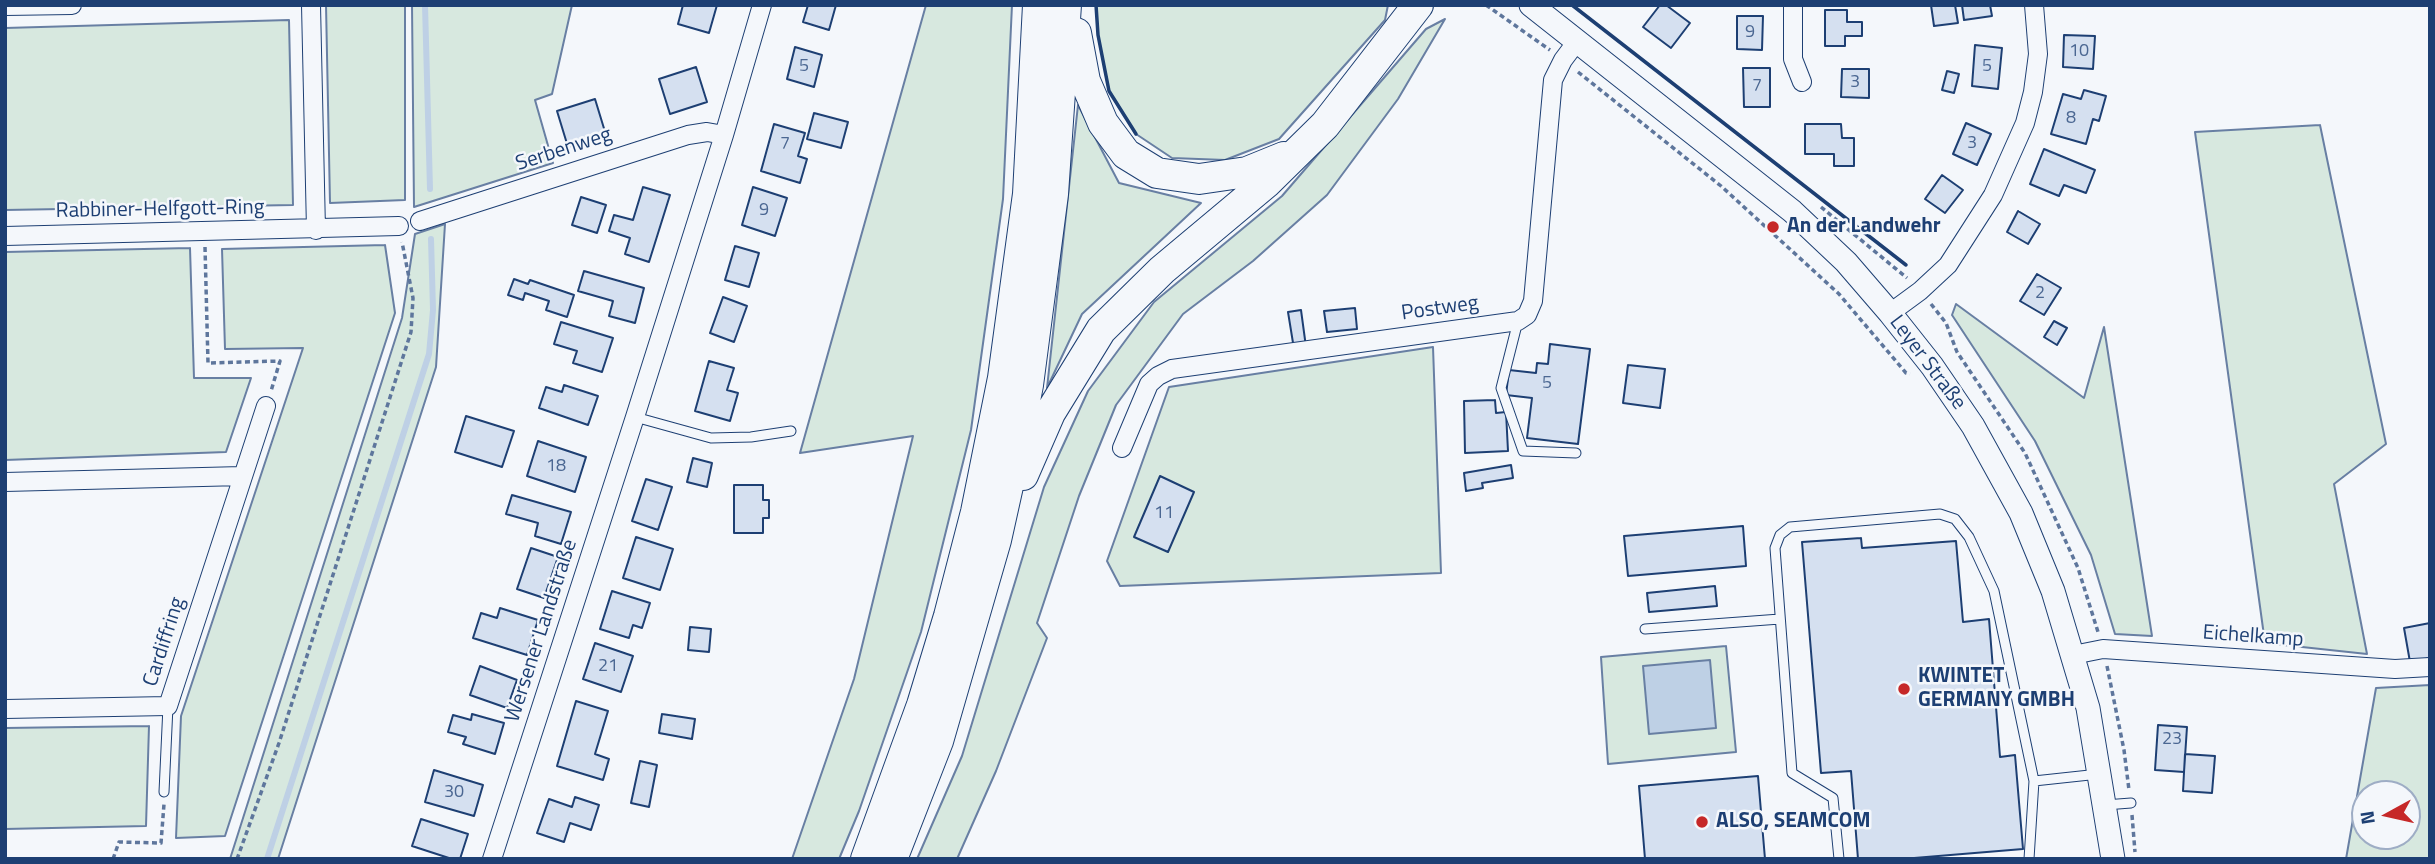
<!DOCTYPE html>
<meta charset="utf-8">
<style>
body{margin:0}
#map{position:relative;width:2435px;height:864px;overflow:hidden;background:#f4f7fb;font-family:"Titillium Web",sans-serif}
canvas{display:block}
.frame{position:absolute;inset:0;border:7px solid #1d3f73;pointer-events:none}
.north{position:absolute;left:2351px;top:780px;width:70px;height:70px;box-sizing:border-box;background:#f4f7fb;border:2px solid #9eadc5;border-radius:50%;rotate:262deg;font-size:19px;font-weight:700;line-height:28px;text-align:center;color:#1d3f73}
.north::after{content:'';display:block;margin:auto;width:24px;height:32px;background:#c62828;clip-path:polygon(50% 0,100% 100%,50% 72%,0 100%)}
</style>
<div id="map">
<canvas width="2435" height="864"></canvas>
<div class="frame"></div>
<div class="north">N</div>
</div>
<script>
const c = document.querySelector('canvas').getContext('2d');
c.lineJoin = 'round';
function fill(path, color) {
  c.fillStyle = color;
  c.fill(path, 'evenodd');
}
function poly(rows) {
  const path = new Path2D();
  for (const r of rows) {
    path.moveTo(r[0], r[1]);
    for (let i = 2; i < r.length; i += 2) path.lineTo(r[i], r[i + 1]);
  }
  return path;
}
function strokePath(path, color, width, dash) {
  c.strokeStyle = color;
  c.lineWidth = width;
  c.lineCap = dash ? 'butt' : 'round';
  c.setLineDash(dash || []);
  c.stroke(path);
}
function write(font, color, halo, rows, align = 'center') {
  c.font = font + ' "Titillium Web",sans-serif';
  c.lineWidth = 5;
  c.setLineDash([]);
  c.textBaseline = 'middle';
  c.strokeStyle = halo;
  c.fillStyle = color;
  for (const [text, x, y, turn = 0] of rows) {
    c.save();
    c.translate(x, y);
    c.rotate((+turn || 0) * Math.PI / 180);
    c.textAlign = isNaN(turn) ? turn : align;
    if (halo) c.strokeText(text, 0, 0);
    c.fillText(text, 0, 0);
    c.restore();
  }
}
const green = poly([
 [326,5,405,5,405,200,330,203,326,5],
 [412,5,572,5,552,94,535,100,553,163,414,207,412,5],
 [926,5,1012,5,1003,199,971,430,921,632,859,811,839,859,792,859,854,679,913,436,800,453,926,5],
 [1096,5,1388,5,1385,20,1279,139,1225,160,1172,158,1136,134,1109,91,1098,35,1096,5],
 [1445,19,1398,99,1327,195,1253,261,1183,314,1116,405,1079,496,1037,623,1047,638,996,771,957,859,917,859,962,756,1044,487,1088,391,1154,302,1282,196,1426,29,1445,19],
 [289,20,293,205,5,210,5,28,289,20],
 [1078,105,1119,183,1201,203,1082,314,1047,388,1078,105],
 [2320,125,2386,444,2334,484,2367,654,2265,643,2195,132,2320,125],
 [445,224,436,367,278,859,230,859,402,318,415,234,445,224],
 [385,245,395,313,225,836,176,838,181,716,303,348,225,349,222,249,385,245],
 [190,248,194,378,251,378,226,452,5,460,5,252,190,248],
 [1956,304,2084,398,2104,327,2152,636,2115,634,2091,555,2035,441,1952,315,1956,304],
 [1433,347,1441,573,1120,586,1107,561,1169,387,1433,347],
 [1726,646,1736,752,1608,764,1601,657,1726,646],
 [2430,685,2430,859,2346,859,2376,688,2430,685],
 [2365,794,2407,794,2407,836,2365,836,2365,794],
 [149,726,146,826,5,829,5,728,149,726]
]);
const water = poly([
 [1710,660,1716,728,1649,734,1643,666,1710,660]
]);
const stream = poly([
 [425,5,430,189],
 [267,859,429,354,433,310,431,239]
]);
const building = poly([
 [683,5,717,5,709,33,678,24,683,5],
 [808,5,836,5,829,30,803,22,808,5],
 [1660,5,1666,5,1690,23,1671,48,1643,27,1660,5],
 [1931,5,1955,5,1958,23,1934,26,1931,5],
 [1962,5,1990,5,1992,16,1964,20,1962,5],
 [1825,10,1847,10,1847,22,1862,22,1862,36,1845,36,1845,46,1825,46,1825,10],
 [1737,16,1763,16,1762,50,1737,49,1737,16],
 [2064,35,2095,36,2093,69,2063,67,2064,35],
 [1975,45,2002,48,1998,89,1972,86,1975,45],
 [795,47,822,55,814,87,787,79,795,47],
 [696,67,707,102,670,114,659,79,696,67],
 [1743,68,1770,68,1770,107,1744,107,1743,68],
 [1842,69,1869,69,1869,98,1841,97,1842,69],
 [1947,71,1959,74,1954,93,1942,90,1947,71],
 [2084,90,2106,96,2099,121,2093,119,2086,144,2051,134,2063,94,2081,99,2084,90],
 [595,99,606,135,568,147,557,111,595,99],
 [814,113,848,122,841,148,807,139,814,113],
 [1966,123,1991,134,1977,165,1953,154,1966,123],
 [774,124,805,133,798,156,807,159,800,183,761,171,774,124],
 [1805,124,1841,124,1842,138,1854,138,1854,166,1834,166,1834,154,1805,154,1805,124],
 [2044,149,2095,170,2086,193,2064,185,2059,196,2030,184,2044,149],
 [1942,175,1963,190,1945,213,1925,199,1942,175],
 [643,187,670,195,649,262,625,254,630,238,609,231,614,215,633,220,643,187],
 [753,187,787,198,775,236,742,225,753,187],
 [581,197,606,205,597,233,572,225,581,197],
 [2018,211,2040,224,2028,244,2007,232,2018,211],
 [735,246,759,253,749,287,725,280,735,246],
 [584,271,644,288,635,323,609,316,613,301,578,291,584,271],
 [2037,274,2061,288,2044,315,2020,301,2037,274],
 [514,279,528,284,530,280,574,295,567,317,546,310,549,301,525,293,523,300,508,295,514,279],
 [723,297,747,306,734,342,710,333,723,297],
 [1355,308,1357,329,1327,332,1324,311,1355,308],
 [1301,310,1306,347,1294,349,1288,312,1301,310],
 [2054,321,2067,328,2057,345,2044,337,2054,321],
 [561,322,613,338,602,372,573,363,577,351,554,344,561,322],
 [1550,344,1590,349,1578,444,1527,438,1532,398,1506,395,1509,370,1536,373,1537,363,1548,364,1550,344],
 [709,361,734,368,727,390,738,393,730,421,695,411,709,361],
 [1628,365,1665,369,1660,408,1623,403,1628,365],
 [564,385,598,396,588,425,539,408,546,387,562,392,564,385],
 [1495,400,1496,413,1506,412,1508,451,1465,453,1464,401,1495,400],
 [466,416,514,431,502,467,455,452,466,416],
 [538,441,586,457,575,492,527,476,538,441],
 [693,458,712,463,707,487,687,482,693,458],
 [1511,465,1513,478,1482,483,1483,488,1466,491,1464,473,1511,465],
 [1160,476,1194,492,1168,552,1134,537,1160,476],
 [646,479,672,487,658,530,632,521,646,479],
 [734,485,763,485,763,500,769,500,769,518,763,518,763,533,734,533,734,485],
 [512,495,571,512,561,544,535,536,538,523,506,514,512,495],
 [1743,526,1746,566,1628,576,1624,536,1743,526],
 [636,537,673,549,660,590,623,578,636,537],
 [1861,538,1862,548,1956,541,1963,622,1989,619,2000,757,2015,755,2023,849,1902,859,1858,859,1851,771,1821,773,1802,542,1861,538],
 [531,548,558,557,544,598,517,589,531,548],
 [1715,586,1717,606,1649,612,1647,593,1715,586],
 [612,591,650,603,642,628,633,625,629,638,600,629,612,591],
 [500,608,538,620,527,655,473,638,481,613,497,618,500,608],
 [2430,623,2430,658,2410,662,2404,628,2430,623],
 [690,627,711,629,709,652,688,650,690,627],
 [595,643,633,656,621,692,583,679,595,643],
 [480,666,517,680,507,708,470,695,480,666],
 [576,701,608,711,595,754,609,759,603,780,557,766,576,701],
 [472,714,504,723,495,754,463,744,466,737,448,732,453,715,471,720,472,714],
 [662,714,695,719,692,739,659,733,662,714],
 [2158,725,2187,727,2184,772,2155,770,2158,725],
 [2185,754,2215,756,2212,793,2183,791,2185,754],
 [640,761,657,765,649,807,631,803,640,761],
 [434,770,483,785,474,816,425,802,434,770],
 [1758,776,1765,859,1645,859,1639,786,1758,776],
 [575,797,599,805,591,830,570,823,564,842,537,833,549,799,572,807,575,797],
 [421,819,468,834,460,859,452,859,412,846,421,819]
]);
const path = poly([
 [1486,5,1550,50],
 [1578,72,1721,186,1839,294,1906,373,1910,374],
 [1821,207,1907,278],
 [205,247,208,363,280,361,271,391],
 [1931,304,1946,323,1957,352,2025,453,2078,568,2098,632],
 [2107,666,2124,750,2129,790],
 [2132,815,2135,852],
 [113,859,119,842,161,843,164,804],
 [237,859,279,743,411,332,413,298,402,242]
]);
const service = poly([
 [1518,321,1501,388,1523,451,1576,453],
 [635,417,711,438,751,437,791,431],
 [1645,629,1780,619],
 [2034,781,2099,774],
 [164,792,168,706],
 [2105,805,2131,803],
 [1839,859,1833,798,1792,773,1775,548,1780,535,1790,527,1940,514,1955,519,1969,537,1994,591,2034,781,2029,859]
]);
const minor = poly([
 [311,5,316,230],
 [1793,5,1793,59,1802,82],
 [5,6,72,5],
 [420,221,688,135,707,132,724,135],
 [5,236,399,226],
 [1890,313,1920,291,1948,265,1993,195,2025,123,2033,92,2038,54,2034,5],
 [1122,448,1149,384,1158,376,1172,369,1518,321,1527,315,1533,301,1553,80,1563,60,1578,40],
 [5,482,242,476],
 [2073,655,2103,649,2395,669,2430,667],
 [5,709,168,706,266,406],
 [492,859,635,417,724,135,762,5]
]);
const tertiary = poly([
 [1531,5,1792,211,1846,262,1890,313,1932,366,1973,426,2021,513,2053,591,2088,708,2113,859]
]);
const trunk = poly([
 [1076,33,1085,81,1103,123,1126,154,1157,173,1199,179,1247,172,1284,157],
 [1023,475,1050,413,1101,330,1162,270,1266,183,1325,125,1418,5],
 [866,859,922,705,949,616,976,512,1003,378,1028,194,1038,5],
 [892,859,938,741,996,540,1010,477,1028,385,1053,194,1066,5]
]);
const wall = poly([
 [1096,5,1098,35,1109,91,1136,134],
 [1572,5,1906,265]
]);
const markers = [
 [1773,227,7,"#c62828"],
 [1904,689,7,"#c62828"],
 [1702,822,7,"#c62828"]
];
const numberNames = [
 ["9",1750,33],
 ["10",2079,52],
 ["5",804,67],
 ["5",1987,67],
 ["3",1855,83],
 ["7",1757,87],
 ["8",2071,119],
 ["3",1972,144],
 ["7",785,145],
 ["9",764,211],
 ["2",2040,294],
 ["5",1547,384],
 ["18",556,467],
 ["11",1164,514],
 ["21",608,667],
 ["23",2172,740],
 ["30",454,793]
];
const streetNames = [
 ["Serbenweg",564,150,-18],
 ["Rabbiner-Helfgott-Ring",160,210,-1],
 ["Postweg",1440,309,-8],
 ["Leyer Straße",1927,363,53],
 ["Wersener Landstraße",542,631,-72],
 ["Eichelkamp",2253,637,4],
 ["Cardiffring",165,642,-72]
];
const poiNames = [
 ["An der Landwehr",1787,227],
 ["KWINTET",1918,677],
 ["GERMANY GMBH",1918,701],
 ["ALSO, SEAMCOM",1716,822]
];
fill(green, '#d7e8df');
strokePath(green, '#687fa3', 2);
fill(water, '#bed0e5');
strokePath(water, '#687fa3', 2);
strokePath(stream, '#bed0e5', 6);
fill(building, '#d5e0f0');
strokePath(building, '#1d3f73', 2);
strokePath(service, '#1d3f73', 11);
strokePath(minor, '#1d3f73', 20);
strokePath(tertiary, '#1d3f73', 25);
strokePath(trunk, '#1d3f73', 32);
strokePath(path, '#5e769c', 3.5, [5, 3.5]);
strokePath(service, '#f4f7fb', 9);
strokePath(minor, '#f4f7fb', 18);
strokePath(tertiary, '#f4f7fb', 23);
strokePath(trunk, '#f4f7fb', 30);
strokePath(wall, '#1d3f73', 3.5);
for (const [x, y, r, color] of markers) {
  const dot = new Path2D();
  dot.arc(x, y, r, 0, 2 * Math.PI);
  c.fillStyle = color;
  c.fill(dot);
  strokePath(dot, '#f4f7fb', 2.5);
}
write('18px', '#4b6792', null, numberNames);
write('21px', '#1d3f73', '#f4f7fb', streetNames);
write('bold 21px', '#1d3f73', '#f4f7fb', poiNames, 'left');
</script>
